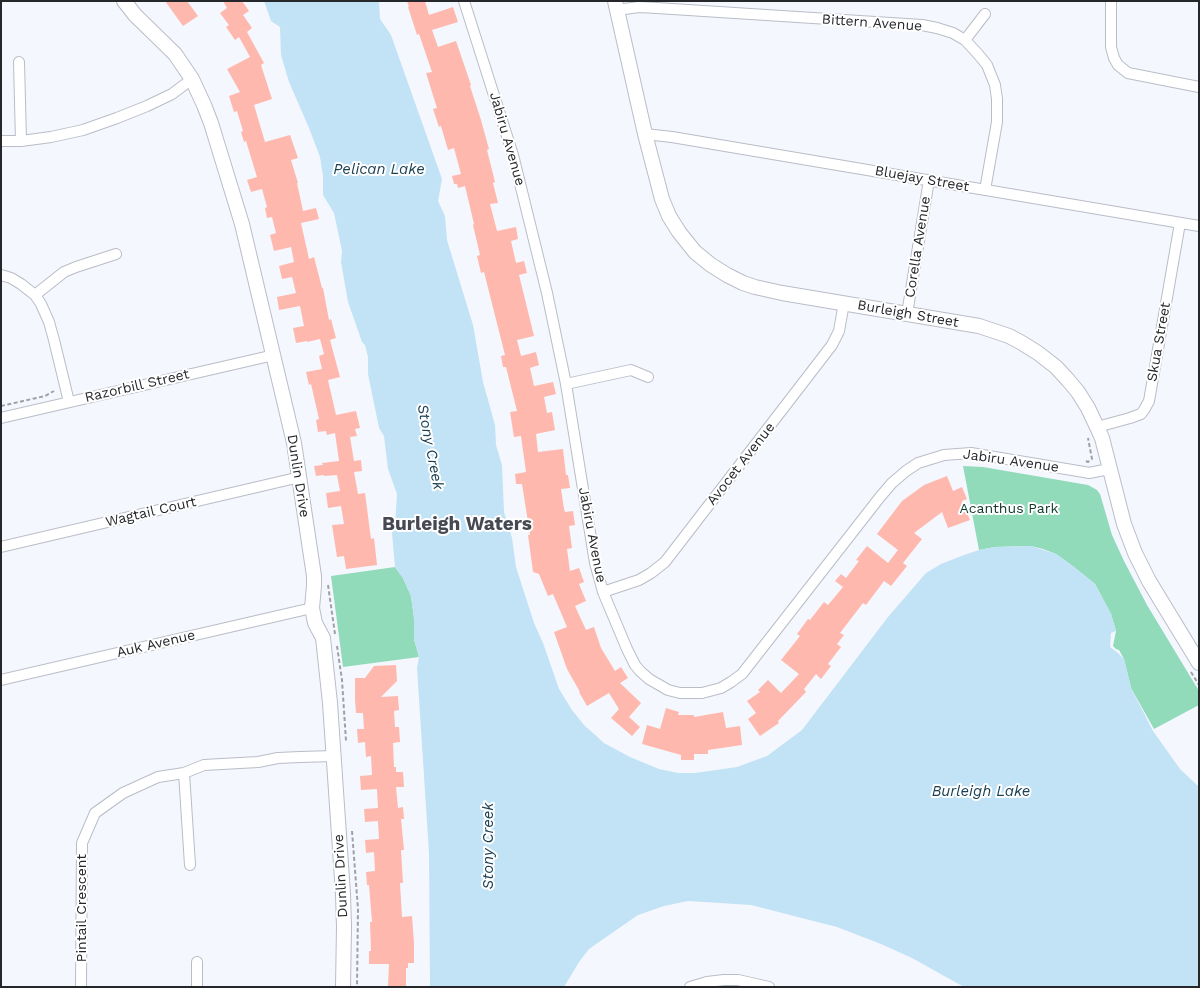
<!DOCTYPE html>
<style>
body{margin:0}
#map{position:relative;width:1200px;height:988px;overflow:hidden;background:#f5f7fe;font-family:"Work Sans",sans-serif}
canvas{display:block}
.frame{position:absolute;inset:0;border:2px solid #25272b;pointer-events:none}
</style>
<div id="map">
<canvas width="1200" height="988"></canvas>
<div class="frame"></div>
</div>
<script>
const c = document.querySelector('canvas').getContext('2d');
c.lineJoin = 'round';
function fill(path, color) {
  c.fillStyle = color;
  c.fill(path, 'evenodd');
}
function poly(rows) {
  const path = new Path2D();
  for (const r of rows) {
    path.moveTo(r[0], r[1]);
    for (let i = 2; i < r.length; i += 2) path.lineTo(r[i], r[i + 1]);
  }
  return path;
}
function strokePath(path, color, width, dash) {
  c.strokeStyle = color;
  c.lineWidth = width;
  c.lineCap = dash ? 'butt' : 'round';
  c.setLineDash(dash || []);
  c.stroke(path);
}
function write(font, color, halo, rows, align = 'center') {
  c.font = font + ' "Work Sans",sans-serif';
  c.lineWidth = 4;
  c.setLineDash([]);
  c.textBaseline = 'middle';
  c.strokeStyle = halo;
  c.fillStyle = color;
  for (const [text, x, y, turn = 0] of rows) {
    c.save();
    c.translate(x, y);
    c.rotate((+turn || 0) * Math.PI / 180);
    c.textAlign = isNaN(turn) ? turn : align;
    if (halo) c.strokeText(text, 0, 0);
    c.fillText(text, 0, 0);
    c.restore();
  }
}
const green = poly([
 [963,466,983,467,1088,485,1097,490,1100,494,1112,535,1124,561,1147,605,1199,691,1199,705,1154,729,1131,688,1124,659,1119,650,1116,649,1113,646,1116,631,1111,614,1095,584,1074,567,1056,554,1043,549,1031,546,995,547,979,550],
 [395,567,403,578,411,596,414,618,414,639,419,657,343,667,331,576]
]);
const water = poly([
 [264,1,379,1,380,19,391,35,442,179,438,201,445,216,447,240,473,325,483,382,495,425,496,445,502,465,504,512,512,538,516,567,534,623,543,643,559,689,572,710,584,725,604,743,630,757,659,769,678,773,695,773,737,767,767,756,802,730,888,617,926,573,941,564,964,555,979,550,995,547,1031,546,1056,554,1074,567,1095,584,1111,614,1116,631,1111,633,1110,647,1118,653,1124,659,1131,688,1153,731,1180,769,1199,787,1199,987,964,987,912,958,881,944,837,927,751,905,688,901,664,906,638,915,589,949,579,962,564,987,430,987,429,853,417,668,419,657,414,639,414,618,411,596,403,578,395,567,392,533,395,527,397,494,388,469,384,436,379,428,368,374,368,357,365,345,362,342,348,302,341,262,342,251,334,213,323,195,323,176,320,157,309,128,289,82,281,55,280,27,271,21]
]);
const building = poly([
 [165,1,187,1,198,16,183,26],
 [223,1,242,1,249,11,243,15,252,28,247,32,264,63,261,65,272,99,254,105,265,142,290,135,298,158,291,160,298,183,297,183,303,211,316,208,319,219,301,223,309,259,314,257,322,288,323,288,329,320,331,319,336,338,330,340,340,377,328,380,336,415,356,411,360,428,355,429,357,436,350,437,354,461,361,460,362,471,354,472,358,494,365,493,371,539,374,538,377,565,346,569,344,556,337,557,332,525,344,524,341,506,328,508,326,493,340,491,337,475,324,476,324,475,316,476,314,466,323,465,322,463,339,461,335,433,327,435,326,431,318,432,316,420,319,419,311,384,309,385,306,372,322,369,319,356,324,354,320,339,307,342,307,341,296,343,293,328,304,326,300,306,279,310,277,297,296,293,292,277,282,279,279,266,294,262,291,247,274,251,270,235,276,233,272,217,267,218,265,208,267,207,262,189,251,192,247,180,257,177,246,141,244,142,241,132,243,131,237,111,234,112,229,96,240,92,227,69,250,57,239,37,235,40,226,27,229,25,220,13,227,8],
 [407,1,425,1,429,15,453,7,458,22,432,30,438,47,456,41,471,85,470,86,481,120,489,149,487,150,495,182,493,183,498,203,490,204,497,231,516,227,518,239,511,241,516,263,524,261,527,273,519,275,534,336,517,340,521,356,536,352,539,365,530,368,534,386,553,382,556,394,544,397,547,413,552,412,555,430,536,434,538,452,563,449,566,475,568,475,570,488,561,489,564,509,565,512,573,511,575,525,569,526,572,548,567,549,570,571,579,568,584,582,579,584,586,601,575,606,586,630,594,627,601,648,615,671,621,667,628,678,620,683,641,703,629,717,640,727,632,736,611,718,619,709,609,693,587,706,579,692,580,692,567,669,554,632,567,627,553,594,548,596,539,574,533,572,528,535,530,535,522,484,516,484,515,474,526,472,521,436,514,437,510,412,517,411,506,367,503,367,501,356,505,355,484,272,481,273,477,256,480,255,473,225,474,224,465,186,458,188,457,184,454,184,452,176,461,174,454,148,448,150,441,126,439,127,433,109,437,108,426,73,432,72,419,34,417,35,408,7,409,7],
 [947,476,953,491,962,487,967,499,962,501,970,520,948,528,942,512,914,533,922,539,903,563,907,566,891,586,884,581,866,605,863,603,840,633,844,635,837,644,841,647,828,664,831,666,821,679,816,674,804,689,806,692,778,721,779,723,760,736,748,719,756,713,747,701,760,692,758,690,768,680,781,693,799,674,781,660,800,636,797,634,808,619,810,620,824,602,828,605,843,587,835,581,841,574,846,578,859,561,856,560,867,546,888,563,898,550,877,534,902,501,924,485],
 [396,665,397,681,381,697,398,696,399,710,394,711,395,727,399,727,400,742,393,743,394,767,396,767,396,772,403,772,404,787,396,787,398,808,403,807,404,819,401,819,404,850,401,850,403,883,400,883,402,917,412,916,414,943,414,963,408,963,408,968,406,968,406,987,388,987,389,964,369,964,369,951,371,951,370,922,372,922,369,885,367,885,366,872,375,871,374,852,366,853,365,840,379,839,378,821,365,822,364,809,378,808,377,789,361,790,360,776,372,775,371,756,366,757,365,742,358,743,357,729,364,729,363,713,356,713,355,699,355,678,365,678,374,666],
 [666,708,679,712,678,715,694,715,694,717,723,712,726,728,740,726,742,745,708,750,708,754,694,754,694,760,681,760,681,755,642,744,647,725,660,729]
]);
const path = poly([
 [1,406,45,396,54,391],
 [1086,461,1088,462,1092,459,1088,438],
 [328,585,335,634],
 [337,646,342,680,346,741],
 [1191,672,1199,685],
 [352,831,358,909,357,987]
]);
const minor = poly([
 [464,1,513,155,547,293,566,384,595,563,603,592,627,649,635,665,640,671,649,679,668,690,680,693,702,693,721,688,731,682,742,674,880,497,892,483,906,471,918,463,944,455,971,453,1084,472,1089,473,1109,469],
 [1111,1,1111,47,1114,58,1118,65,1128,73,1199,87],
 [617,10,639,7,657,8,922,25,937,28,953,33,965,40,978,54,987,65,995,85,997,99,997,122,985,190],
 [965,40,985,14],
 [19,62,21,141],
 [645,134,672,137,1199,226],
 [1,141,21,141,51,137,83,130,117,118,147,106,172,94,192,79],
 [1,275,11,278,21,284,35,295,41,304,49,322,54,340,69,402],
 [35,295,64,272,76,267,116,254],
 [907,314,929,180],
 [566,384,631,370,648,377],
 [1,418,274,355],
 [1097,427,1130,418,1141,414,1144,410,1149,401,1180,223],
 [1,547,300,477],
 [603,592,639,580,651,573,665,562,832,345,839,331,844,303],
 [1,680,312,608],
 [184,773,190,865],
 [81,987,82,843,95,813,123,793,158,777,184,773,204,765,258,762,278,758,300,757,334,756],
 [197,987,197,962],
 [690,987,707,982,724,980,738,980,769,987]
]);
const tertiary = poly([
 [124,1,135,15,175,54,192,79,204,105,211,123,242,224,294,443,314,576,314,586,312,608,315,623,323,638,330,703,343,894,344,927,343,987],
 [615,1,645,134,662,199,669,216,679,232,695,252,711,265,727,275,743,283,755,287,782,293,979,326,1009,336,1022,343,1038,353,1056,367,1068,380,1078,392,1088,408,1097,427,1102,438,1124,524,1135,553,1149,581,1199,663]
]);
const streetNames = [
 ["Bittern Avenue",872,23,4],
 ["Jabiru Avenue",507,139,74],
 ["Bluejay Street",922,179,10],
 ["Corella Avenue",918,247,-81],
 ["Burleigh Street",908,314,10],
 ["Skua Street",1159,342,-80],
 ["Razorbill Street",137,386,-13],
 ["Jabiru Avenue",1011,461,8],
 ["Avocet Avenue",741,464,-52],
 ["Dunlin Drive",298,476,81],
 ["Wagtail Court",151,512,-13],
 ["Jabiru Avenue",592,535,79],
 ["Auk Avenue",156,644,-13],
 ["Dunlin Drive",341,876,-93],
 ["Pintail Crescent",82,908,-90]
];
const parkNames = [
 ["Acanthus Park",1009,509]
];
const waterNames = [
 ["Pelican Lake",379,170],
 ["Stony Creek",430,447,79],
 ["Burleigh Lake",981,792],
 ["Stony Creek",489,846,-90]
];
const districtNames = [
 ["Burleigh Waters",457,524]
];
fill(green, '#91dbba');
fill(water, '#c2e2f5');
fill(building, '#feb8ad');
strokePath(minor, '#b9bdc7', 12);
strokePath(tertiary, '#b9bdc7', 16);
strokePath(path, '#9ea0a6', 2, [4, 2.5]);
strokePath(minor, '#fff', 10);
strokePath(tertiary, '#fff', 14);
write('14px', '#25272b', '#fff', streetNames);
write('14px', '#0e3829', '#fff', parkNames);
write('italic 15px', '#1b4053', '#fff', waterNames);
write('bold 19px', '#464952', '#fff', districtNames);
</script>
